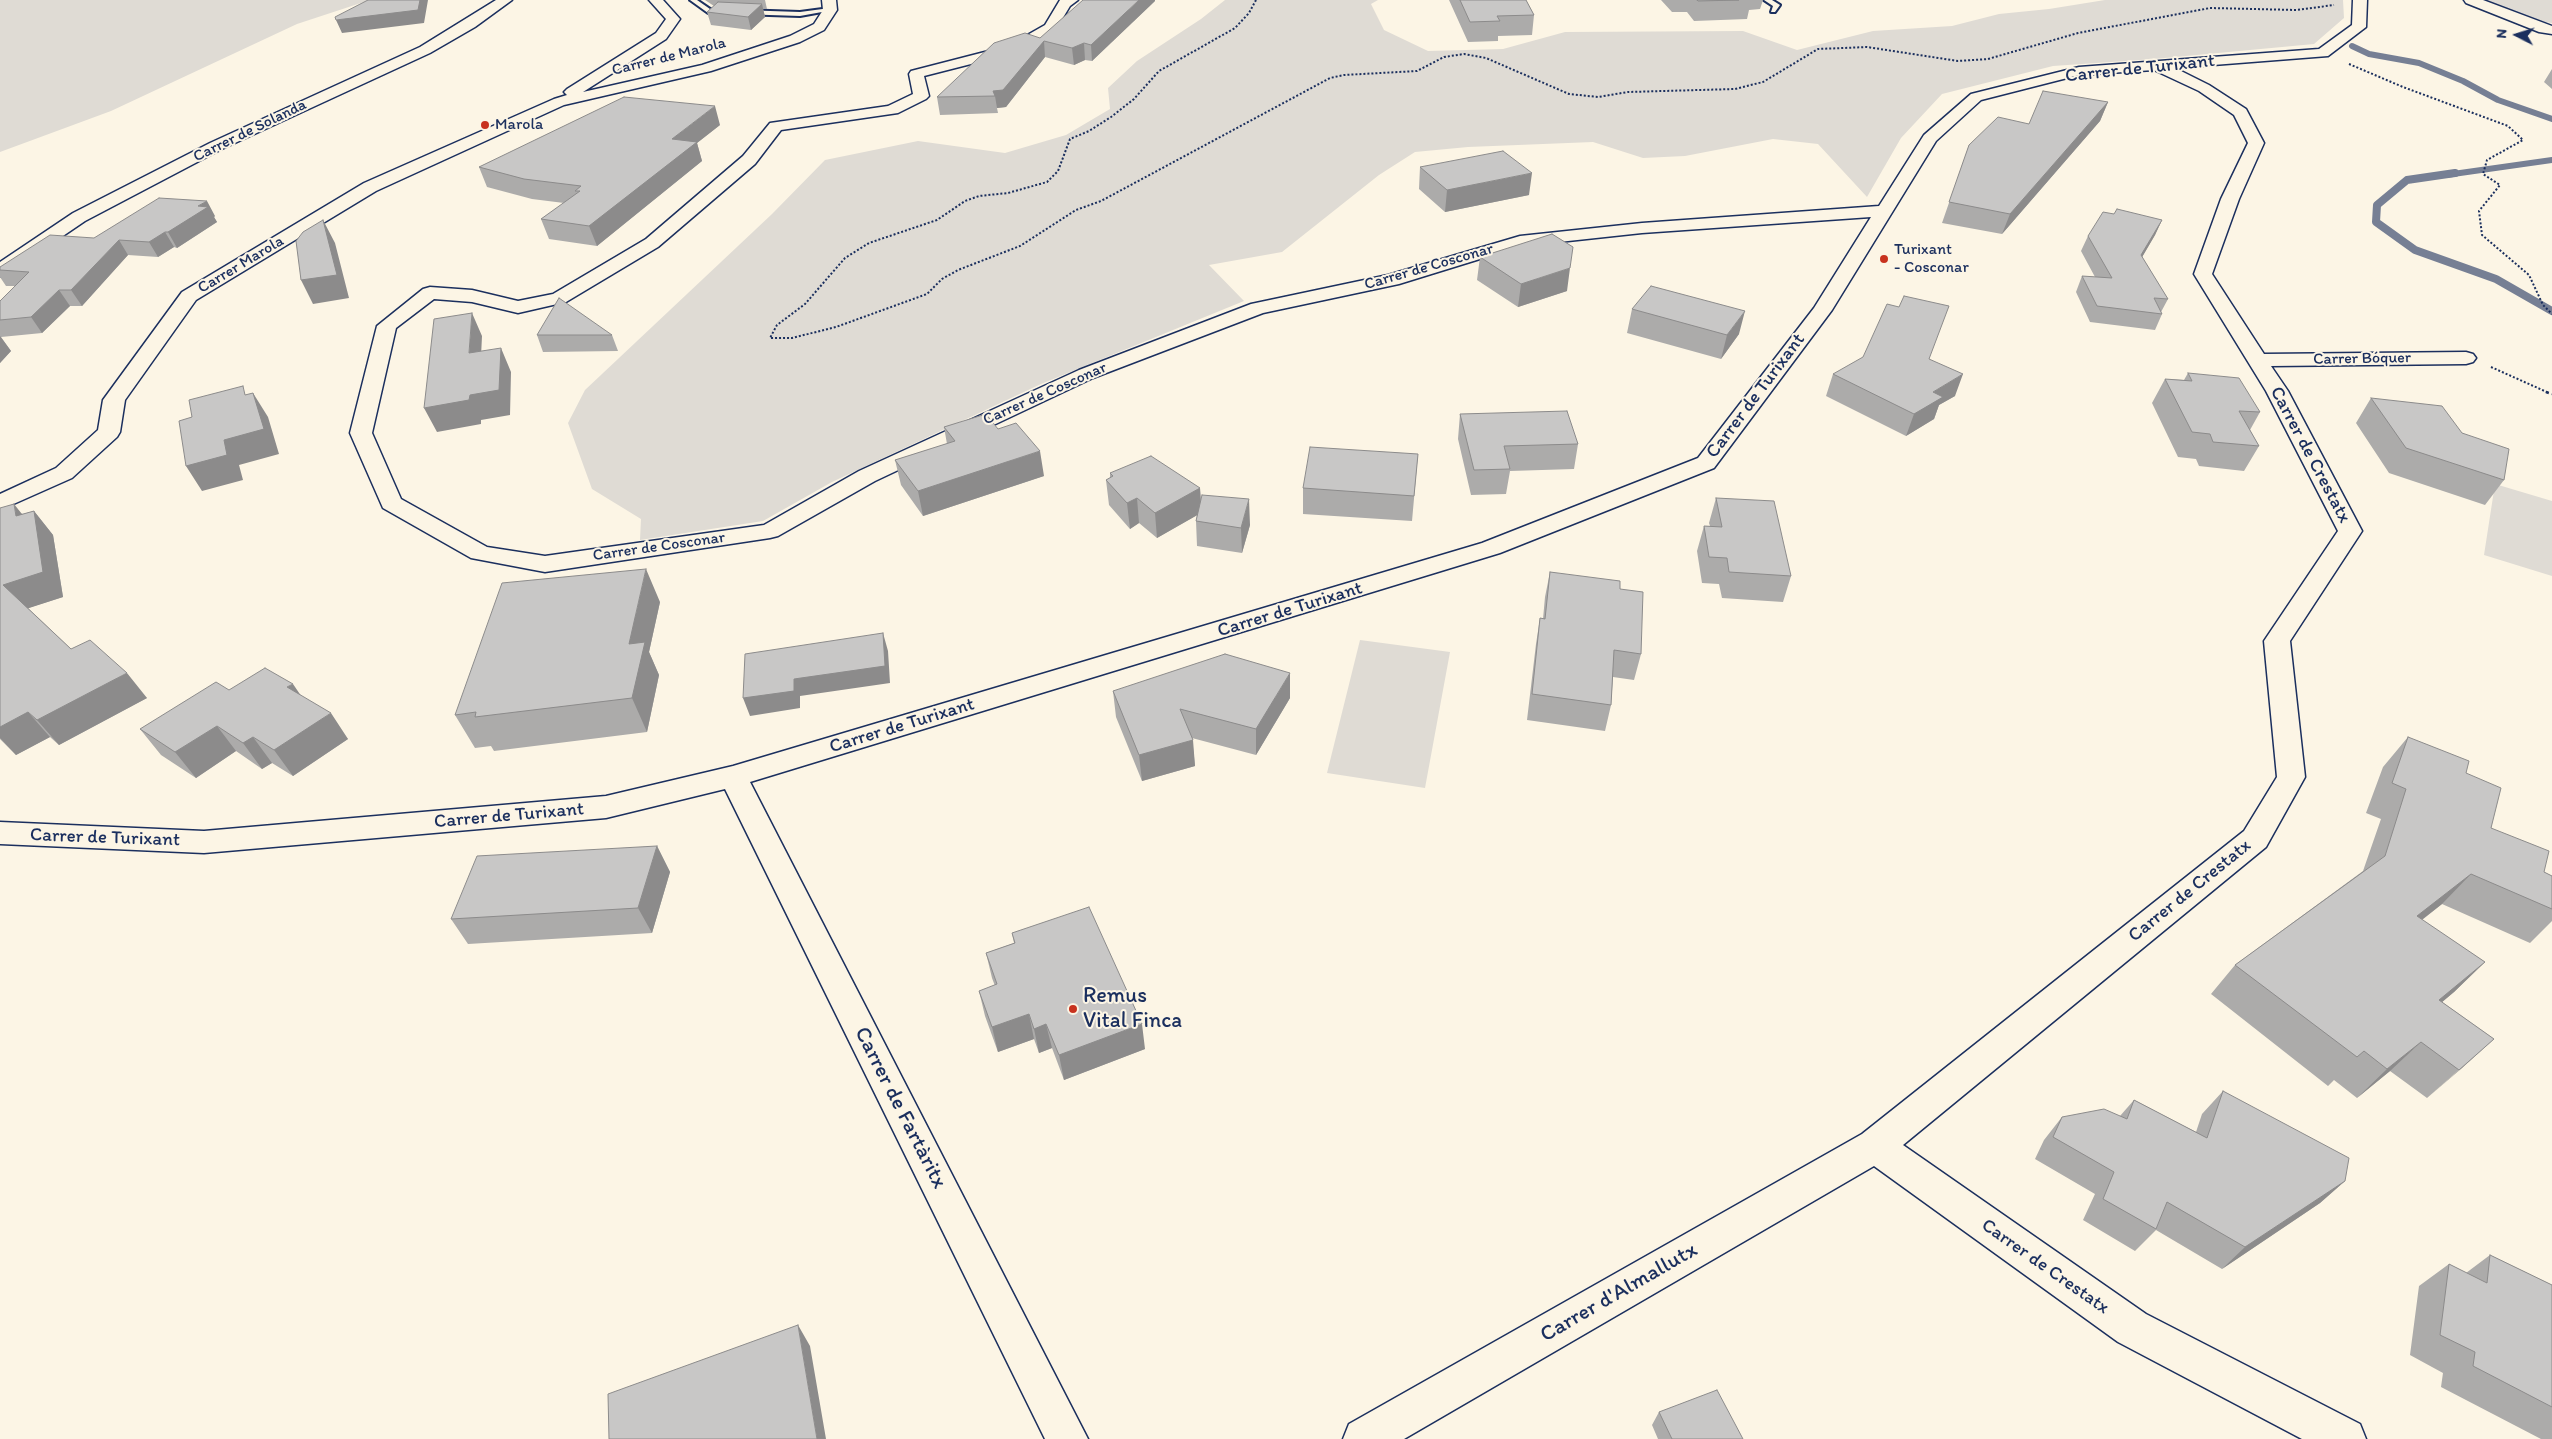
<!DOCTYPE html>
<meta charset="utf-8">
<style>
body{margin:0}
#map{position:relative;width:2552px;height:1439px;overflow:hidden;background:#fcf5e5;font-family:Itim,sans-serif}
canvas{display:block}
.north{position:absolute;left:2492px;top:10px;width:50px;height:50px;-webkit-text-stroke:4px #fcf5e5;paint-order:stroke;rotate:275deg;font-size:14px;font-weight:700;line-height:20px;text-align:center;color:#1b2f5e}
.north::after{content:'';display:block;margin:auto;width:18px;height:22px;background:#1b2f5e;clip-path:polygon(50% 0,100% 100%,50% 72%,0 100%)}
</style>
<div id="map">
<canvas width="2552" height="1439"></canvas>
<div class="north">N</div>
</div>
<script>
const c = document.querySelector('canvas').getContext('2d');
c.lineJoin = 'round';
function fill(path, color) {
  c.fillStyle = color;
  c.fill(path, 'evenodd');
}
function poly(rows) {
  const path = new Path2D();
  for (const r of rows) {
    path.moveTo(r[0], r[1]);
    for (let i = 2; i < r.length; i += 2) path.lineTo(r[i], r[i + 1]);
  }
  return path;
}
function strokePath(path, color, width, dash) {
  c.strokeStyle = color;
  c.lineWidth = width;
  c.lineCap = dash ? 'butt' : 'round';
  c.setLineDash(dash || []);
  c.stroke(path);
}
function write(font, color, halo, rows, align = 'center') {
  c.font = font + ' Itim,sans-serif';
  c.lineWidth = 4;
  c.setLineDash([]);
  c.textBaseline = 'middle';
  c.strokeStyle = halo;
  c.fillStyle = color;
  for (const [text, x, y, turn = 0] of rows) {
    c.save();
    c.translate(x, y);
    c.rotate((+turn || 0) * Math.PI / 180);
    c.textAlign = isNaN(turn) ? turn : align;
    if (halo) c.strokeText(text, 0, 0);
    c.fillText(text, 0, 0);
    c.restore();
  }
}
const green = poly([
 [0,0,370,0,297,24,111,111,0,152],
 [1225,0,1378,0,1371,4,1384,30,1428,51,1503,49,1565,32,1743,31,1797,50,1873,31,1952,26,1999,14,2049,9,2105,0,2343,0,2344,18,2314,44,2154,59,2053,66,1942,94,1901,138,1867,197,1818,144,1773,139,1685,156,1643,158,1593,142,1468,147,1415,152,1379,175,1282,252,1209,265,1244,301,1041,384,832,482,763,521,640,540,641,519,592,489,568,423,585,390,772,214,825,160,918,141,1005,153,1066,135,1110,109,1108,88,1137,61,1201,19],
 [2485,0,2552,0,2552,23,2538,21],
 [2495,484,2552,501,2552,576,2484,555],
 [1360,640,1450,652,1425,788,1327,773]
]);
const streamFar1 = poly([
 [2352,46,2369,54,2419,63,2463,81,2498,100,2552,119],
 [2446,175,2552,160]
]);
const stream = poly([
 [2455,173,2407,180,2377,205,2376,222,2415,250,2496,279,2552,311]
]);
const pathFar1 = poly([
 [1256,0,1249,13,1235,28,1159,71,1134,99,1111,117,1089,131,1070,139,1058,171,1047,182,1008,193,979,196,965,201,937,220,869,243,845,258,805,304,777,325,770,338,792,338,836,327,927,294,942,279,958,270,1020,246,1076,210,1101,201,1330,78,1344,75,1417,71,1444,57,1464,54,1486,58,1569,94,1598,97,1628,92,1735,89,1763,82,1818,49,1867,47,1958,61,1988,59,2078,33,2210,8,2297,10,2334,5],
 [2349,64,2403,87,2508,126,2523,140,2487,160,2483,174,2500,185,2479,211,2482,235,2529,275,2543,305,2552,314],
 [2491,367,2549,393]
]);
const path = poly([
 [2546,392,2552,394]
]);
const service = poly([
 [690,0,697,0,710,9,800,12,830,8,833,10,800,16,708,13,690,0],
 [1764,0,1772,0,1780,5,1775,12,1771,12,1773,6,1764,0]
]);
const minor = poly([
 [496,0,512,0,475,27,430,53,222,149,85,221,7,274,0,276,0,262,73,213,210,143,420,47,496,0],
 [649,0,663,0,680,19,666,39,583,92,702,65,790,36,814,24,823,10,822,0,836,0,837,10,824,30,800,42,711,71,564,105,376,191,196,300,125,400,120,432,117,437,72,478,0,510,0,494,56,468,98,430,103,400,182,292,364,183,554,99,567,95,564,92,567,89,656,33,666,19,649,0],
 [1060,0,1078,0,1070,6,1055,31,1018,52,924,76,929,96,926,99,898,113,781,130,755,164,658,247,566,302,518,313,472,302,434,299,396,328,372,433,401,499,487,547,545,556,764,525,859,471,1079,370,1251,304,1388,275,1520,236,1642,223,1879,206,1924,135,1971,94,2079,67,2319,49,2352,25,2353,0,2367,0,2366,27,2328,56,2175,68,2209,85,2246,109,2264,143,2239,199,2212,274,2264,354,2466,352,2473,354,2476,358,2473,362,2466,364,2271,366,2288,391,2362,531,2290,641,2305,777,2266,847,1903,1145,2146,1314,2360,1424,2366,1439,2302,1439,2118,1342,1874,1166,1404,1439,1343,1439,1349,1424,1862,1134,2244,831,2277,777,2264,641,2338,531,2266,391,2194,274,2221,199,2248,143,2234,115,2199,91,2154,70,2079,75,1981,100,1936,141,1832,310,1714,468,1500,553,750,782,1088,1439,1045,1439,725,789,606,818,204,853,0,844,0,822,204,831,606,796,733,766,1482,543,1698,458,1814,308,1871,217,1642,233,1522,246,1399,284,1263,313,1093,378,875,481,778,536,770,538,545,572,471,558,383,508,350,433,377,326,423,289,430,287,472,290,518,301,553,294,646,239,743,156,770,123,888,106,913,94,909,74,911,71,1008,46,1045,25,1060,0],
 [2464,0,2483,0,2552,26,2552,34,2539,32,2466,3,2464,0]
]);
const wall = poly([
 [705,0,765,0,767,9,763,9,765,17,751,30,711,25,707,12,714,6],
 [1449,0,1526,0,1534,15,1532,35,1498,36,1498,41,1468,42],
 [1661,0,1763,0,1760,9,1749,10,1747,19,1694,21,1687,12,1672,12],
 [1155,1,1092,61,1085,60,1074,65,1045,57,1006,107,997,108,998,113,940,115,937,97,1040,38],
 [2552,69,2552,89,2544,82],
 [2108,102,2100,121,2002,234,1942,223,1969,145,2029,124],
 [720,125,697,143,702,161,597,246,549,239,541,219,564,203,532,199,487,187,479,167],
 [1420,167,1529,195,1445,212,1419,189],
 [2114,214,2162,220,2155,235,2142,257,2168,299,2161,312,2162,314,2155,330,2090,322,2076,292,2082,276,2095,277,2081,251,2088,236],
 [215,216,214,217,217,222,177,248,174,247,158,257,128,255,82,306,70,306,42,333,1,337,11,351,0,363,0,301,15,286,6,286,0,277,0,267,94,238],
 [1480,257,1567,291,1518,307,1477,280],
 [1632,309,1739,334,1721,359,1627,333],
 [537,335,612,335,618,351,543,352],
 [2188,373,2260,412,2250,430,2259,446,2244,471,2199,466,2196,459,2178,457,2152,403,2165,379,2184,380],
 [1833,374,1955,396,1939,405,1934,419,1906,436,1826,396],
 [2371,398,2462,433,2504,480,2485,505,2389,473,2356,423],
 [1460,414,1578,444,1574,469,1510,471,1506,494,1471,495,1458,439],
 [944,427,1044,476,923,516,901,485,895,460,947,444],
 [1418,454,1412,521,1303,514,1303,488],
 [1110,473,1200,488,1201,499,1250,525,1242,553,1197,546,1196,521,1197,515,1157,538,1139,523,1130,529,1109,505,1106,480,1110,478],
 [1716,498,1791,576,1783,602,1722,598,1719,584,1702,583,1697,551,1704,526,1710,526,1709,523],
 [0,508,23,514,34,511,53,535,63,597,28,608,71,649,147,698,59,745,50,737,16,755,0,739],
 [1550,572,1620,589,1641,654,1634,680,1613,677,1611,705,1605,731,1527,720,1536,644,1540,618,1543,619,1545,597],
 [660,602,649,652,659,675,647,732,494,751,491,746,475,748,455,715],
 [1113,691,1290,698,1256,755,1192,738,1195,766,1142,781,1116,717],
 [301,696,348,739,293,776,272,763,262,769,236,751,196,778,161,755,140,729],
 [2408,737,2466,773,2491,828,2544,872,2552,876,2552,921,2530,943,2442,904,2422,920,2485,962,2454,992,2442,1002,2494,1039,2427,1098,2390,1071,2357,1098,2334,1080,2328,1086,2211,994,2235,965,2363,871,2381,819,2366,813,2383,767],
 [657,846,670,872,652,933,468,944,451,919],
 [1012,933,1145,1049,1064,1080,1052,1048,1039,1053,1034,1039,998,1052,985,1016,979,991,995,986,992,978,986,953,1014,943],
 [2223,1091,2345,1181,2320,1203,2222,1269,2156,1230,2135,1251,2083,1220,2095,1194,2035,1159,2044,1140,2062,1117,2120,1116,2134,1100,2196,1132,2202,1114],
 [2490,1255,2552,1285,2552,1439,2541,1439,2441,1387,2443,1373,2410,1355,2419,1286,2449,1264,2466,1273],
 [1659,1412,1743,1439,1658,1439,1652,1425]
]);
const shadedWall = poly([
 [420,0,428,0,424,23,342,33,336,20],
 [1139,0,1155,0,1155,1,1092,61,1091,45],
 [762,4,765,17,751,30,748,17],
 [1044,41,1045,57,1006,107,997,108,995,96,993,91],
 [1084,43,1085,60,1074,65,1072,48],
 [2108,102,2100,121,2002,234,2010,214],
 [715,106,720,125,697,143,702,161,597,246,589,226,672,139],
 [1532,173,1529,195,1445,212,1447,190],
 [207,201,215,216,214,217,217,222,177,248,168,232,198,206],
 [323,220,335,243,349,298,313,304,301,280],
 [2162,220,2155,235,2134,271,2141,255],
 [165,232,174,247,158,257,149,242],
 [119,240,128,255,82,306,71,290],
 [1570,268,1567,291,1518,307,1521,284],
 [59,290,70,306,42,333,31,317],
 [1745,311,1739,334,1721,359,1727,335],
 [472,313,482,336,480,377,469,353],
 [0,336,11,351,0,363],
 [501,348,511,372,510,415,481,420,481,424,437,432,424,408,470,395],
 [1963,374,1955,396,1939,405,1934,419,1906,436,1914,414,1933,392],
 [253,393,268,417,279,454,239,465,243,480,202,491,186,466,224,440],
 [1040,451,1044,476,923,516,918,491],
 [1200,488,1201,513,1157,538,1155,513],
 [1137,498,1139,523,1130,529,1127,503],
 [1249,499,1250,525,1242,553,1241,528],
 [14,504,33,528,16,516],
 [34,511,53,535,63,597,23,610,3,585],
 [646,569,660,602,649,652,659,675,647,732,632,698,629,644],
 [883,633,888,651,890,683,800,696,800,708,750,716,743,698,794,679],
 [127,673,147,698,59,745,37,720],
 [1290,673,1290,698,1256,755,1256,729],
 [293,684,310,709,287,687],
 [28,712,50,737,16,755,0,738,0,727],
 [331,713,348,739,293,776,274,750],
 [217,726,236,751,196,778,175,752],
 [253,737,272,763,262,769,243,743],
 [1193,740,1195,766,1142,781,1139,755],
 [657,846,670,872,652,933,638,908],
 [2471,874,2442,904,2388,946,2417,916],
 [2485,962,2454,992,2409,1030,2439,1000],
 [1029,1014,1034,1039,998,1052,992,1027],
 [1046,1024,1052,1048,1039,1053,1034,1029],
 [1142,1024,1145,1049,1064,1080,1059,1055],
 [2494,1039,2462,1068,2427,1098,2459,1070],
 [2421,1042,2390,1071,2357,1098,2387,1069],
 [2345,1181,2320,1203,2222,1269,2245,1247],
 [798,1325,810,1346,826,1439,817,1439]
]);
const building = poly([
 [368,0,420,0,418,10,336,20,335,17,368,0],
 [1083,0,1139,0,1091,45,1084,43,1072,48,1044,41,1003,90,993,91,995,96,937,97,994,43,1025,33,1040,38,1083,0],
 [1460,0,1526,0,1534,15,1497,16,1500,21,1470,22,1460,0],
 [1697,0,1739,0,1698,1,1697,0],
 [718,2,762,4,748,17,707,12,718,2],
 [2043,91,2108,102,2010,214,1949,202,1969,145,1998,117,2029,124,2043,91],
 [624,97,715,106,672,139,697,142,589,226,541,219,580,191,575,191,581,186,524,179,479,167,624,97],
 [1503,151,1532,173,1447,190,1420,167,1503,151],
 [159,198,207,201,198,206,208,207,168,232,165,232,149,242,119,240,71,290,59,290,31,317,0,320,0,301,29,272,0,270,0,267,50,235,94,238,159,198],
 [2117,209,2162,220,2141,255,2168,299,2154,298,2162,314,2097,306,2082,276,2112,278,2088,236,2103,212,2114,214,2117,209],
 [323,220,337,275,301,280,296,241,303,232,323,220],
 [1552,234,1573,247,1570,268,1521,284,1480,257,1552,234],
 [1651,286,1745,311,1727,335,1632,309,1651,286],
 [1904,296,1949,306,1929,359,1963,374,1933,392,1943,397,1914,414,1833,374,1863,357,1887,304,1899,307,1904,296],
 [559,298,612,335,537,335,559,298],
 [472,313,469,353,501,348,499,390,470,395,469,400,424,408,434,319,472,313],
 [2188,373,2239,378,2260,412,2239,411,2259,446,2213,442,2210,434,2192,432,2165,379,2192,381,2188,373],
 [243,386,245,395,253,393,264,429,224,440,227,455,186,466,179,421,192,417,189,400,243,386],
 [2371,398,2442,406,2462,433,2509,449,2504,480,2406,448,2371,398],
 [1567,411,1578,444,1504,446,1510,469,1474,470,1460,414,1567,411],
 [986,414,998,429,1016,423,1040,451,918,491,895,460,955,441,944,427,986,414],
 [1310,447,1418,454,1414,496,1303,488,1310,447],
 [1151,456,1200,488,1155,513,1137,498,1127,503,1106,480,1113,476,1110,473,1151,456],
 [1202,495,1249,499,1241,528,1196,521,1202,495],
 [1716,498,1774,501,1791,576,1729,572,1727,558,1709,557,1704,526,1722,527,1716,498],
 [14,504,16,516,34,511,43,572,3,585,71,649,90,640,127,673,37,720,28,712,0,727,0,508,14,504],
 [646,569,629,644,645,642,632,698,475,717,476,712,455,715,502,583,646,569],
 [1550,572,1620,581,1620,589,1643,592,1641,654,1614,650,1611,705,1532,694,1540,618,1545,619,1550,572],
 [883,633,885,666,794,679,794,691,743,698,745,654,883,633],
 [1225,654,1290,673,1256,729,1180,709,1193,740,1139,755,1113,691,1225,654],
 [265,668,293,684,287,687,331,713,274,750,253,737,243,743,217,726,175,752,140,729,216,682,229,690,265,668],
 [2408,737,2469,761,2466,773,2501,788,2491,828,2549,851,2544,872,2552,876,2552,909,2471,874,2417,916,2485,962,2439,1000,2494,1039,2459,1070,2421,1042,2387,1069,2364,1051,2357,1057,2235,965,2385,856,2406,789,2392,783,2408,737],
 [657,846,638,908,451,919,477,856,657,846],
 [1089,907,1142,1024,1059,1055,1046,1024,1034,1029,1029,1014,992,1027,979,991,997,984,986,953,1015,943,1012,933,1089,907],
 [2223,1091,2349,1158,2345,1181,2245,1247,2167,1202,2156,1229,2103,1199,2114,1172,2053,1137,2062,1117,2104,1109,2127,1119,2134,1100,2207,1138,2223,1091],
 [2490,1255,2552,1285,2552,1407,2473,1366,2475,1352,2440,1335,2449,1264,2487,1283,2490,1255],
 [798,1325,817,1439,609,1439,608,1394,798,1325],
 [1717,1390,1743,1439,1672,1439,1659,1412,1717,1390]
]);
const markers = [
 [485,125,5,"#c8321e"],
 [1884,259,5,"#c8321e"],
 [1073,1009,5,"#c8321e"]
];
const farStreetnames = [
 ["Carrer de Marola",669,57,-14],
 ["Carrer de Solanda",250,131,-26],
 ["Carrer Marola",241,265,-31],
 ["Carrer de Cosconar",1429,267,-16],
 ["Carrer Bóquer",2362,359,-1],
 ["Carrer de Cosconar",1045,394,-24],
 ["Carrer de Cosconar",659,547,-8]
];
const farPoinames = [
 ["Marola",495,125],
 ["Turixant",1894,250],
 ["- Cosconar",1894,268]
];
const streetNames = [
 ["Carrer de Turixant",2140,69,-6],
 ["Carrer de Turixant",1756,396,-53],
 ["Carrer de Crestatx",2310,455,62],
 ["Carrer de Turixant",1290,610,-17],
 ["Carrer de Turixant",902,726,-17],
 ["Carrer de Turixant",509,816,-5],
 ["Carrer de Turixant",105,838,2],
 ["Carrer de Crestatx",2190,891,-39],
 ["Carrer de Crestatx",2045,1267,35]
];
const nearPoinames = [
 ["Remus",1083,996],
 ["Vital Finca",1083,1021]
];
const nearStreetnames = [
 ["Carrer de Fartàritx",900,1108,63],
 ["Carrer d'Almallutx",1619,1293,-30]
];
fill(green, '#dfdbd4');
strokePath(streamFar1, '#767f94', 6);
strokePath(stream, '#767f94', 8);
strokePath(service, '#1b2f5e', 4);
strokePath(minor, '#1b2f5e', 3);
strokePath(pathFar1, '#1b2f5e', 2, [2, 2]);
strokePath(path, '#1b2f5e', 2.5, [3, 3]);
fill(service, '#fcf5e5');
fill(minor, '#fcf5e5');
fill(wall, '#acabaa');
fill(shadedWall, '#8c8b8b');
fill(building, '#c8c7c6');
strokePath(building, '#8c8b8b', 1);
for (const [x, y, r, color] of markers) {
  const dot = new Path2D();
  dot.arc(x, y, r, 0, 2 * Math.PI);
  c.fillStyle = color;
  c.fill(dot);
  strokePath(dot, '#fcf5e5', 2);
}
write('16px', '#1b2f5e', '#fcf5e5', farStreetnames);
write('16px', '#1b2f5e', '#fcf5e5', farPoinames, 'left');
write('19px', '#1b2f5e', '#fcf5e5', streetNames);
write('22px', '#1b2f5e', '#fcf5e5', nearPoinames, 'left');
write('22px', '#1b2f5e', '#fcf5e5', nearStreetnames);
</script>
